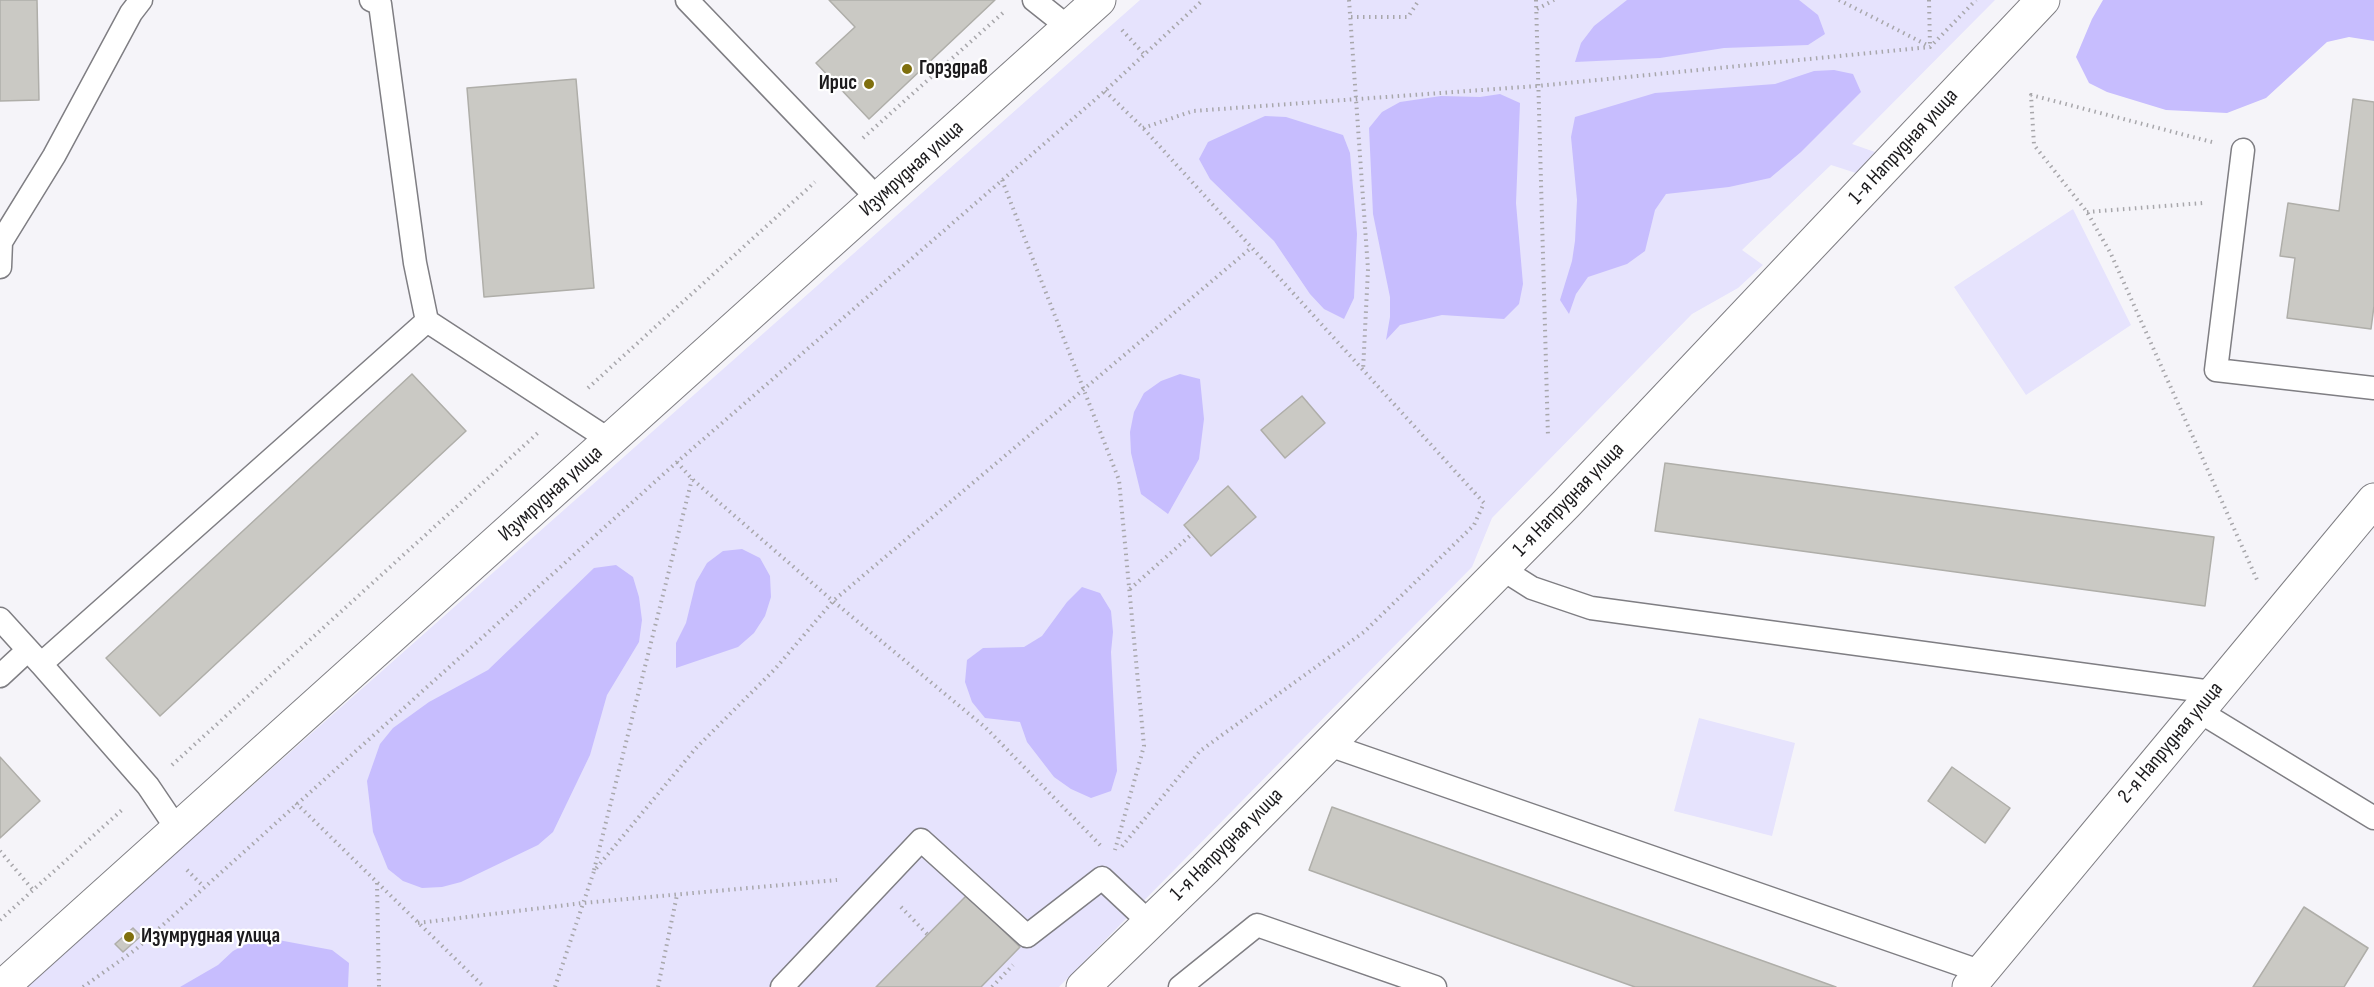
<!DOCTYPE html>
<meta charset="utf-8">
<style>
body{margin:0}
canvas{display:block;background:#f5f4f9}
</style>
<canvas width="2374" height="987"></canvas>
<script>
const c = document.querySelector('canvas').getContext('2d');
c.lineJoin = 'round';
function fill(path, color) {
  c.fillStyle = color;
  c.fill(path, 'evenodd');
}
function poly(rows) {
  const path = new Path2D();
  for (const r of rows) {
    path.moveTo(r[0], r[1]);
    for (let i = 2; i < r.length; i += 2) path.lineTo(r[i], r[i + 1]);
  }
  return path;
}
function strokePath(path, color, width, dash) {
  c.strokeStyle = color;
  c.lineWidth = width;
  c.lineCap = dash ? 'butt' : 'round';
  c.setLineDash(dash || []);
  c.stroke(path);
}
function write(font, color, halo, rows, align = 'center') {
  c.font = font + ' "Sofia Sans Condensed",sans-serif';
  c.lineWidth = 4.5;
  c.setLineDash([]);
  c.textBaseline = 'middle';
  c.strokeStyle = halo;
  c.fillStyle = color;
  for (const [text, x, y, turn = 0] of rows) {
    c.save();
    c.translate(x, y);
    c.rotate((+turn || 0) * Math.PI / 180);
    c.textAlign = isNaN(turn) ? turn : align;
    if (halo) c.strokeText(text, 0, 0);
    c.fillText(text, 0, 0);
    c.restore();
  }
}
const green = poly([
 [1140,0,1995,0,1852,144,1875,152,1856,173,1831,165,1742,250,1763,265,1738,288,1692,314,1492,518,1472,567,1059,987,25,987],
 [2073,209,2131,325,2026,395,1954,287],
 [1699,718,1795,743,1772,836,1674,811]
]);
const forest = poly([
 [1627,0,1799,0,1818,15,1825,34,1808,45,1724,48,1660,58,1575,62,1581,43,1594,26],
 [2103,0,2374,0,2374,41,2349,37,2327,42,2266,98,2227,113,2166,110,2107,92,2089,83,2076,57,2092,19],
 [1834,70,1853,74,1861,92,1801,152,1770,178,1729,187,1666,194,1655,210,1645,251,1627,264,1588,277,1576,294,1569,314,1560,300,1572,261,1575,241,1577,200,1571,137,1575,117,1655,93,1775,84,1814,71],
 [1500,94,1520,103,1516,203,1523,284,1519,304,1504,319,1442,315,1400,325,1386,340,1390,317,1390,297,1373,214,1369,128,1382,112,1400,102,1441,96,1480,97],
 [1265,116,1286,117,1343,135,1350,153,1357,234,1354,298,1344,319,1324,309,1310,294,1274,241,1210,179,1199,159,1208,142],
 [1180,374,1200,379,1204,419,1199,459,1168,514,1141,494,1131,453,1130,432,1134,412,1144,393,1161,381],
 [742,549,760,558,770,576,771,597,765,616,754,633,738,647,676,668,676,643,686,623,696,582,707,563,723,551],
 [616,565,633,577,639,597,642,620,639,642,607,695,590,755,553,832,538,845,461,882,442,887,422,888,403,881,388,869,373,832,367,781,380,744,393,728,429,702,488,670,594,568],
 [1082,587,1100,593,1111,611,1113,632,1111,652,1117,771,1111,791,1091,798,1071,789,1054,777,1027,742,1020,722,985,718,972,702,965,682,967,660,983,648,1024,647,1042,636,1067,602],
 [273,939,332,950,349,963,348,987,180,987,218,965,233,951,252,941]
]);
const building = poly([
 [0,0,37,0,39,100,0,101,0,0],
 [829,0,995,0,869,119,816,63,855,27,829,0],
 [576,79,594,288,484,297,467,88,576,79],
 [2353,99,2374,102,2374,306,2371,329,2287,318,2295,258,2280,256,2288,203,2339,211,2353,99],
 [412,374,466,431,160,716,106,658,412,374],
 [1302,396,1325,423,1285,458,1261,430,1302,396],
 [1665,463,2214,537,2205,606,1655,531,1665,463],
 [1228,486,1256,517,1211,556,1184,525,1228,486],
 [0,757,40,801,0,838,0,757],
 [1952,767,2010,808,1985,843,1928,801,1952,767],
 [1332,807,1836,987,1635,987,1514,944,1309,870,1332,807],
 [967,895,1020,947,981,987,876,987,967,895],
 [2304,907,2368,948,2344,987,2253,987,2304,907],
 [133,928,141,936,123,952,115,944,133,928]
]);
const path = poly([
 [1349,0,1368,269,1363,371],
 [1536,0,1548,437],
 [1839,0,1929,46],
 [1929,0,1930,46],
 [1537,9,1554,0],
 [1351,17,1408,17,1419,0],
 [1122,30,1144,54],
 [1105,91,1143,128,1484,503,1474,525,1364,632,1200,751,1119,850],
 [1143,128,1193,111,1537,86,1930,47,1976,0],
 [863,138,1005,11],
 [2212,142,2031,95,2034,145,2087,212,2111,254,2258,582],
 [1002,180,1119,480,1144,746,1115,850],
 [2087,212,2203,203],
 [588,388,815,182],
 [677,462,692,479,833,601,986,728,1102,847],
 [1130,589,1192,534],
 [172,765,540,431],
 [296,803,484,987],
 [0,851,33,890],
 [187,870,204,887],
 [594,870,692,479],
 [377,883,379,987],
 [901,907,928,935],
 [0,920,124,808],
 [418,923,583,903,837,880],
 [83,987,135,950,677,462,1105,91,1203,0],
 [555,987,594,871,696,748,775,669,833,601,1251,248],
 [658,987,677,895],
 [992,987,1013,965]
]);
const lane = poly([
 [371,0,380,4,415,263,427,321,611,441],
 [687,0,878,199],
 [1034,0,1068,27],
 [2243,150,2216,370,2374,388],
 [0,267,1,242,54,156,131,13,141,0],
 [1502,569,1532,588,1591,608,2212,692],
 [0,619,41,664,427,321],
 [41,664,148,786,177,829],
 [0,676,28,650],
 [2197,710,2374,818],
 [1329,745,1982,972],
 [782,987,921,840,1027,936,1102,878,1149,922],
 [1180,987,1257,925,1435,987]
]);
const street = poly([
 [1083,987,1205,869,1566,504,2043,0],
 [1969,987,2374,500]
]);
const secondary = poly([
 [2,987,1099,0]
]);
const markers = [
 [907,69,6,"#7f6f0d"],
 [869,84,6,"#7f6f0d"],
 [129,937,6,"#7f6f0d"]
];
const poiNames = [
 ["Горздрав",919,69],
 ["Ирис",857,84,"right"],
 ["Изумрудная улица",141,937]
];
const streetNames = [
 ["1-я Напрудная улица",1904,147,-47],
 ["Изумрудная улица",912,169,-42],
 ["Изумрудная улица",551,494,-42],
 ["1-я Напрудная улица",1569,500,-46],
 ["2-я Напрудная улица",2171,743,-50],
 ["1-я Напрудная улица",1227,845,-45]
];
fill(green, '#e6e3fd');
fill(forest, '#c7bdfe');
fill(building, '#cac9c4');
strokePath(building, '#afaea9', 1.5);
strokePath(lane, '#7f7e83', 25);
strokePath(street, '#7f7e83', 35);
strokePath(secondary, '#7f7e83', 35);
strokePath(path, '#a8a7ab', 4, [1.5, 4.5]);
strokePath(lane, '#fff', 22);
strokePath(street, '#fff', 33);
strokePath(secondary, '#fff', 33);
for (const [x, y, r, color] of markers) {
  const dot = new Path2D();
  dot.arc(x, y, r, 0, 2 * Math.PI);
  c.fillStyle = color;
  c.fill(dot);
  strokePath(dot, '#fff', 2);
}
write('bold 21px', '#1c1b1d', '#fff', poiNames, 'left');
write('21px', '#1c1b1d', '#fff', streetNames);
</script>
